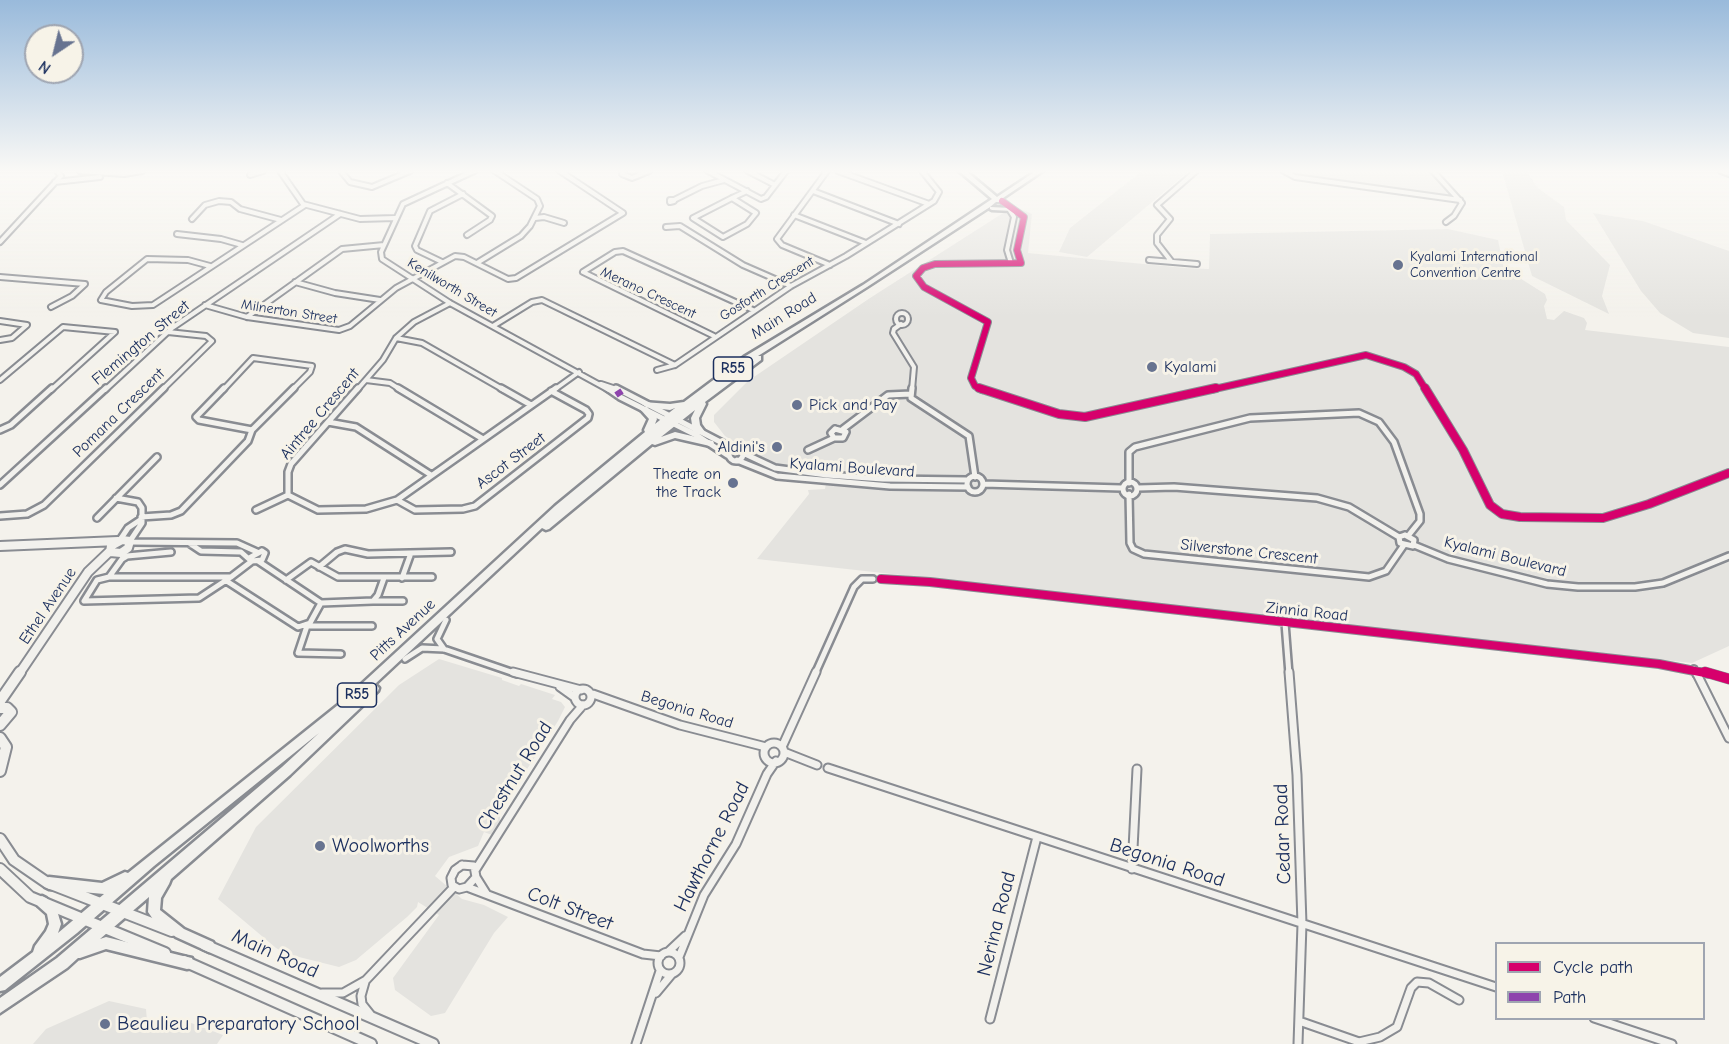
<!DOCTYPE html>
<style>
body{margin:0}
#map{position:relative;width:1729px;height:1044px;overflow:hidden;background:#f4f2ec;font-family:"Comic Neue",sans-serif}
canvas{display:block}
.legend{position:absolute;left:1495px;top:942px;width:210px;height:78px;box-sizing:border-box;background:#f7f3e8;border:2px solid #9fa5b1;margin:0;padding:8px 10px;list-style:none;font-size:18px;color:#1b2f5e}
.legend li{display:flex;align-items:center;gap:12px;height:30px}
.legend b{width:30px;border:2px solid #9fa5b1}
.north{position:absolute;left:24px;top:24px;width:60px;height:60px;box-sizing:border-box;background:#f7f3e8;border:2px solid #9fa5b1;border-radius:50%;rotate:215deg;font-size:16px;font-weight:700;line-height:24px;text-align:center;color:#1b2f5e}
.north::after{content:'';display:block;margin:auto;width:21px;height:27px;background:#677390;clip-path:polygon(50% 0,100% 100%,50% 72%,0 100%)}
</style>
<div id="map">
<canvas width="1729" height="1044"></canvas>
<ul class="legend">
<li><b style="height:8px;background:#d6006c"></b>Cycle path</li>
<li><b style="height:8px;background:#8e44ad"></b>Path</li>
</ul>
<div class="north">N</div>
</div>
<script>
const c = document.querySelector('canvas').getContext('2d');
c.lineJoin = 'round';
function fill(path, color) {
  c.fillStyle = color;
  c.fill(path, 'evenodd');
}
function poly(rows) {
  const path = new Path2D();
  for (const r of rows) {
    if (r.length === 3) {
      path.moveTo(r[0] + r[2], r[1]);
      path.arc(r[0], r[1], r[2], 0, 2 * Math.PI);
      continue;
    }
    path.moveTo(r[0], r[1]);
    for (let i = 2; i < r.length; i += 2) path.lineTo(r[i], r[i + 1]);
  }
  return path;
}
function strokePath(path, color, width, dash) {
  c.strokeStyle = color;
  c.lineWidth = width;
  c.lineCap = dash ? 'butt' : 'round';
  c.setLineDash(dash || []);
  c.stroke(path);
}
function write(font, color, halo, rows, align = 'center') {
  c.font = font + ' "Comic Neue",sans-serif';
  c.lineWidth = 6;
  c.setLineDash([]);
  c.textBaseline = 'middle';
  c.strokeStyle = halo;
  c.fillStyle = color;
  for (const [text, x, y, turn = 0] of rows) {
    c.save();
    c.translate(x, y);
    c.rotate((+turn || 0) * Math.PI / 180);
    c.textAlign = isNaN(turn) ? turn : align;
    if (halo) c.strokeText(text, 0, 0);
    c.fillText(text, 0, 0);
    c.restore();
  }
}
const built = poly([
 [1142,171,1189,171,1087,257,1059,252,1070,228],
 [1289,171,1434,171,1451,196,1293,176],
 [1502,171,1526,171,1538,188,1564,207,1566,220,1610,265,1602,296,1609,314,1532,276],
 [1014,206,1032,214,1028,253,1186,268,1209,269,1210,234,1448,229,1498,240,1504,268,1545,294,1547,300,1544,306,1547,319,1554,320,1564,311,1584,318,1587,323,1585,330,1729,347,1729,646,1692,663,757,559,809,494,808,490,825,489,828,471,775,464,760,458,725,436,714,422,714,415,748,381,870,298],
 [1593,213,1643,221,1729,251,1729,338,1693,333,1660,313,1641,291],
 [439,659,502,678,502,680,519,686,521,684,555,695,552,699,561,702,565,707,558,721,500,811,500,822,492,835,484,832,478,846,449,857,435,876,462,899,484,905,508,917,494,933,445,1013,431,1016,395,990,393,978,439,915,418,902,417,907,407,917,356,960,339,967,287,954,276,948,218,899,256,827,399,685],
 [109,1001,146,1009,147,1021,160,1026,178,1018,223,1035,217,1044,33,1044,46,1029]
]);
const streetFar2 = poly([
 [80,171,124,174,142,171],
 [280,171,303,204,360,219,395,218],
 [341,171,350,182,372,187,410,171],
 [474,171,403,204,381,252,382,259,450,303,609,390],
 [622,171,622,174,632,178,649,171],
 [708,171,761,199,766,197,786,171],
 [748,171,775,185],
 [827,171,777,239,782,245,830,265],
 [838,171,929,204],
 [1284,171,1295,177,1460,200],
 [1433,171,1462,203,1454,216,1446,222],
 [1721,171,1729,174],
 [250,175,263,171],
 [55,182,100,177],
 [447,183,492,216,490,220,467,235],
 [813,191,899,224],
 [732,198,756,213,747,224,723,237,693,218,732,198],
 [732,198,747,191],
 [670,200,673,200,674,201,670,202,670,200],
 [674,200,702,186,724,180],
 [1009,209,1014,217,1007,250,1011,263],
 [794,215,866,243],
 [535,218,544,217,564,223],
 [192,219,205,205,219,201,231,202,240,209,281,220],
 [666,227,680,226,743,265,791,286],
 [177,234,221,239,242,245],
 [0,242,61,176,57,171],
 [1149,260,1197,264],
 [1171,261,1157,243,1157,235,1170,219,1157,205,1196,171],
 [442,262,417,250,415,246,430,211,463,194],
 [477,263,521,236,530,226,540,206,537,199,495,171],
 [210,266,188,260,147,259,106,292,101,300,132,306,153,305,305,205],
 [0,277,85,284,72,296,51,307],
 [295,282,335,293,380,300],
 [205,305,247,317,339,330,350,326,396,288,455,256,464,257,508,279,516,278,623,213,560,171],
 [902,319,6],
 [247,317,342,249,384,245],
 [0,321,27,325,12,338,0,340],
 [901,324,894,329,893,333,914,367,912,390],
 [493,326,532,302,542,300,675,365],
 [714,336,583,272,615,252,623,251,753,310],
 [396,338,422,343,504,390],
 [657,370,675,365,791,286,846,256,934,201,939,192,922,171],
 [0,380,63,327,115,332,51,390],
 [366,380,390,383,401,390],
 [601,384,619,390],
 [105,390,172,328,340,214],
 [162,390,212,341,206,336,168,332],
 [223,390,253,358,312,366,310,372,292,390],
 [357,390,383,360,396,338,414,322,450,303],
 [554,390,579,372],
 [982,390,975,386,971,378,988,322,924,287,916,276,923,268,935,264,1021,263,1017,250,1024,217,1002,201],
 [1210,390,1366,355,1404,367,1416,374,1426,390]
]);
const streetFar1 = poly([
 [224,388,196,417,199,420,252,430],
 [358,388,291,464,288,472,288,495,318,510,366,509,397,500,556,388],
 [398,388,483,439],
 [501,388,531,405],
 [607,388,620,397,698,436,727,455],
 [616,388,734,449],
 [912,388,911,398,969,436,975,477],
 [979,388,1059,414,1085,417,1216,388],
 [1425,388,1463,450,1490,505,1502,514,1520,517,1603,518,1649,504,1729,473],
 [328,422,356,427,431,475],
 [835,429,846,432,843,438,834,438,831,433,835,429],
 [843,429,888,395,911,394],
 [0,430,11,425,52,388],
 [252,430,294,388],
 [736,454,7],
 [808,450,834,438],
 [745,454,775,468,827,475,883,479,968,480],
 [737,460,777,476,890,486,968,487],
 [975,484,8],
 [1130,489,7],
 [1129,483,1129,452,1135,447,1250,418,1359,413,1379,422,1394,442,1420,514,1420,521,1408,536],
 [984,484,1121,488],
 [0,485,106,388],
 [1138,488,1174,487,1317,498,1349,507,1399,537],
 [1129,494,1130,543,1133,549,1144,554,1369,577,1386,571,1404,545],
 [116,498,138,502,142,508,142,523,130,541],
 [397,500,415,510,463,509,475,506,588,418,589,414,586,410,551,391],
 [256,510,288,495],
 [0,516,27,514,44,505,164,388],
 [141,517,171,515,181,511,248,441,252,430],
 [97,518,157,457],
 [1405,535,1414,540,1413,546,1400,543,1399,537,1405,535],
 [120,540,128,528,140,520],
 [130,542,237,543,257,552],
 [189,543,201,551,241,552,250,560],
 [1414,545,1448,559,1547,584,1578,587,1635,587,1663,583,1729,556],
 [262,551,265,553,262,560,252,561,251,557,262,551],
 [171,552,127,556,122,559,109,577,231,577,252,561],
 [258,561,321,603,373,601,378,595,384,578],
 [319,567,337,552,345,549,368,554,451,552],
 [109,577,97,580,84,601,199,598,231,577],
 [402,578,411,553],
 [881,579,930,582,1659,664,1710,674],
 [225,580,298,627,310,623,321,603],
 [286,580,311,562,338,577,432,577],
 [373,601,403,601],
 [1285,623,1289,674],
 [444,649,437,639,446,620],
 [341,654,298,653,307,626,372,626],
 [405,659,422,648,444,649,517,674],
 [1694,669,1696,674],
 [815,674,854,587,862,579,873,579]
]);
const street = poly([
 [513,672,581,690],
 [1289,672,1297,775,1302,924,1298,1044],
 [1696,672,1729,738],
 [1705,672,1729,679],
 [560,687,574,697],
 [583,697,8],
 [593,694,680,725,766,747],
 [774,753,10],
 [782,747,816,672],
 [784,752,817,765],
 [828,768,1496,987],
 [462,865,474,866,476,877,467,887,459,889,452,885,451,878,455,870,462,865],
 [476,869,570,720,583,705],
 [1132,869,1137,769],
 [476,877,486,893],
 [467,887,643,954,661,956],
 [669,963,11],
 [668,952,685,936],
 [679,957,704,895,736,844,767,774,776,761],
 [365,982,361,996,362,1004,370,1014],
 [322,993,343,993,366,980,454,887],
 [656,993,671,975],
 [1594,1018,1672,1044],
 [990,1019,1037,837],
 [1299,1021,1362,1043],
 [1359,1042,1380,1037,1397,1027,1411,988,1417,982,1429,983,1459,1000],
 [636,1044,660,971]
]);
const secondaryFar1 = poly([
 [122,540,130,541,128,548,121,553,110,552,111,546,122,540],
 [0,546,118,541],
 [19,674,88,572,110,551]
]);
const secondary = poly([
 [0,701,20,672],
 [0,708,7,708,11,712,0,725],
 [0,738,6,747,0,771],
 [0,839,14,860,46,882,172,931],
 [0,869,30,897,165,953],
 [205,945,433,1044],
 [184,961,371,1044]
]);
const primary = poly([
 [959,171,966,171,997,197,1036,171,1043,171,1000,200,1000,202,996,202,990,207,1011,208,1013,209,1013,211,992,210,990,209,990,207,867,287,758,356,761,356,761,360,705,402,706,404,699,418,700,425,705,432,704,434,698,434,692,425,691,418,695,410,661,437,675,432,713,441,714,443,713,445,710,446,675,438,655,445,652,444,549,529,546,530,542,528,375,684,379,688,378,691,290,775,171,879,169,884,161,898,160,910,184,929,213,942,215,946,213,950,209,952,176,937,155,922,148,912,149,897,100,939,106,937,187,957,192,958,193,963,192,968,187,969,106,949,80,958,78,958,67,968,0,1013,0,998,57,958,282,767,319,733,154,866,77,933,5,990,0,991,0,977,33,952,35,946,46,931,49,924,47,914,38,906,36,902,38,898,42,896,46,898,56,907,61,924,58,933,104,894,49,889,45,887,43,883,45,879,49,877,102,883,125,872,128,873,343,701,555,506,645,432,644,430,649,419,640,409,641,407,647,407,656,417,657,419,655,424,675,408,670,410,646,407,642,404,643,402,670,404,684,402,744,357,863,285,992,199,959,171]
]);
const quiet = poly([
 [616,395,622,391]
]);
const cyclewayFar2 = poly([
 [982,390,975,386,971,378,988,322,924,287,916,276,923,268,935,264,1021,263,1017,250,1024,217,1002,201],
 [1210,390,1366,355,1404,367,1416,374,1426,390]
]);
const cyclewayFar1 = poly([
 [979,388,1059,414,1085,417,1216,388],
 [1425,388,1463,450,1490,505,1502,514,1520,517,1603,518,1649,504,1729,473],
 [881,579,930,582,1659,664,1710,674]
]);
const cycleway = poly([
 [1705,672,1729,679]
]);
const markers = [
 [1398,265,6,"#677390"],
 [1152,367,6,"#677390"],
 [797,405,6,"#677390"],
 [777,447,6,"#677390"],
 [733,483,6,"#677390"],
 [320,846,6,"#677390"],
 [105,1024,6,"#677390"]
];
const farPoinames = [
 ["Kyalami International",1410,257],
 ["Convention Centre",1410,273]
];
const farStreetnames = [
 ["Kenilworth Street",452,288,31],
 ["Gosforth Crescent",767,289,-32],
 ["Merano Crescent",648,293,25],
 ["Milnerton Street",289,312,9]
];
const shields = [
 [733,369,39],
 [357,695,39]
];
const shieldNames = [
 ["R55",733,369],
 ["R55",357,695]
];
const streetNames = [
 ["Main Road",784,316,-32],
 ["Flemington Street",141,343,-40],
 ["Pomana Crescent",119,413,-44],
 ["Aintree Crescent",320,414,-50],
 ["Ascot Street",511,461,-37],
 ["Kyalami Boulevard",852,468,4],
 ["Silverstone Crescent",1249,552,6],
 ["Kyalami Boulevard",1505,557,14],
 ["Ethel Avenue",48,606,-56],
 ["Zinnia Road",1307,612,6],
 ["Pitts Avenue",403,630,-43],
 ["Begonia Road",687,710,17]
];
const poiNames = [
 ["Kyalami",1164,367],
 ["Pick and Pay",809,405],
 ["Aldini's",765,447,"right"],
 ["Theate on",721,474,"right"],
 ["the Track",721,492,"right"]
];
const nearStreetnames = [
 ["Chestnut Road",515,776,-58],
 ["Cedar Road",1283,834,-92],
 ["Hawthorne Road",712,847,-63],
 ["Begonia Road",1167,863,18],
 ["Colt Street",570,909,21],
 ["Nerina Road",997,924,-76],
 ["Main Road",275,954,24]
];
const nearPoinames = [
 ["Woolworths",332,846],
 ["Beaulieu Preparatory School",117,1024]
];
fill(built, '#e4e3df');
strokePath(streetFar2, '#898c92', 8);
strokePath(streetFar1, '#898c92', 10);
strokePath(street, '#898c92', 11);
strokePath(secondaryFar1, '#898c92', 12);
strokePath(secondary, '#898c92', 14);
strokePath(primary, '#898c92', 5);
strokePath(streetFar2, '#f2f1ed', 4);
strokePath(streetFar1, '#f2f1ed', 5);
strokePath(street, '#f2f1ed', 7);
strokePath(secondaryFar1, '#f2f1ed', 8);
strokePath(secondary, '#f2f1ed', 10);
fill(primary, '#f2f1ed');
strokePath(quiet, '#8e44ad', 6, [12, 6]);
strokePath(cyclewayFar2, '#d6006c', 6);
strokePath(cyclewayFar1, '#d6006c', 8);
strokePath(cycleway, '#d6006c', 10);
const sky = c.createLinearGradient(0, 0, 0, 317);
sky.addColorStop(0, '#99badb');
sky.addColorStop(0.54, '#faf9f6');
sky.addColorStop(1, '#faf9f600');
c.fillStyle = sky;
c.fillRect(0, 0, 1729, 317);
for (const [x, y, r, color] of markers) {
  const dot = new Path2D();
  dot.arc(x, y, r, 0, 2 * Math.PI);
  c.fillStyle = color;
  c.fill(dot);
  strokePath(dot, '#f7f3e8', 2);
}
write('14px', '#1b2f5e', '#f7f3e8', farPoinames, 'left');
write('14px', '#1b2f5e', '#f7f3e8', farStreetnames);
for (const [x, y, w] of shields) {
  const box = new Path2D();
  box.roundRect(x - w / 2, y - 12, w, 24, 4.5);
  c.fillStyle = '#f7f3e8';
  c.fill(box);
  strokePath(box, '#1b2f5e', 1.5);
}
write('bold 15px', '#1b2f5e', null, shieldNames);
write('16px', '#1b2f5e', '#f7f3e8', streetNames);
write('16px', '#1b2f5e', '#f7f3e8', poiNames, 'left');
write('20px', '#1b2f5e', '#f7f3e8', nearStreetnames);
write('20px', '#1b2f5e', '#f7f3e8', nearPoinames, 'left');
</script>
